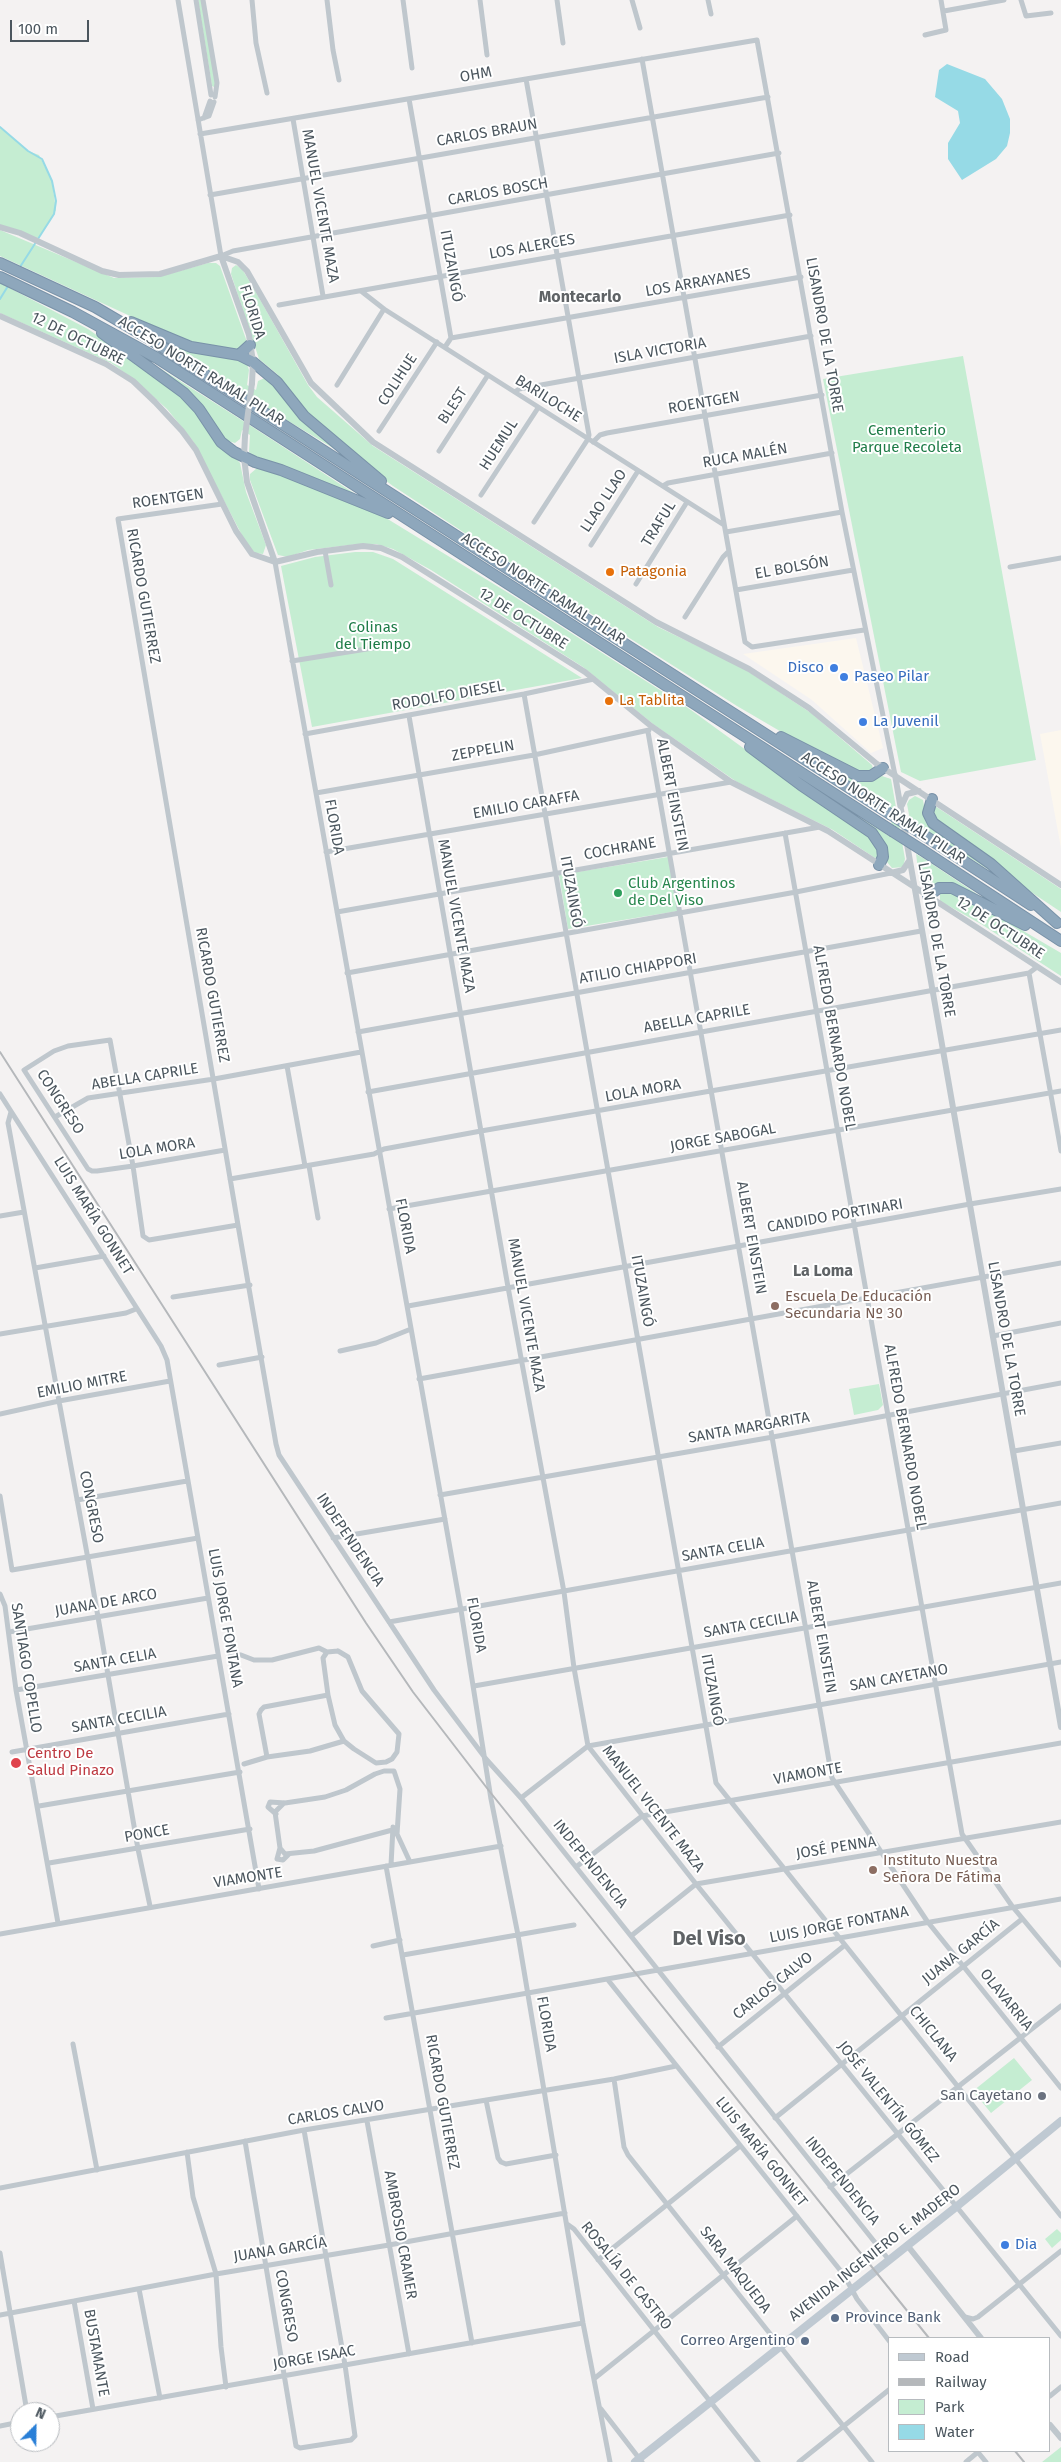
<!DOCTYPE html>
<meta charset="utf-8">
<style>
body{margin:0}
#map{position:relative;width:1061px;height:2462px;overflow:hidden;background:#f4f2f2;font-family:"Fira Sans",sans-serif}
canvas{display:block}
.legend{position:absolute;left:888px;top:2337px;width:162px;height:115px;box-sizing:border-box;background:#fff;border:1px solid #b7bbbf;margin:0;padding:6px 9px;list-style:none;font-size:15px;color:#4b565e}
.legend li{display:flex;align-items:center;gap:10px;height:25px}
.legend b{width:25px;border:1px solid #b7bbbf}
.north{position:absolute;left:10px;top:2402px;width:50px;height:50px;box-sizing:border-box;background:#fff;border:1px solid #b7bbbf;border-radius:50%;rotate:23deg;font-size:14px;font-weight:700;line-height:20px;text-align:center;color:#4b565e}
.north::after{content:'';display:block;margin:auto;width:18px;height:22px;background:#297fd7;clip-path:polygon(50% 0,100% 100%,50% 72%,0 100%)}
.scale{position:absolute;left:10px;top:20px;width:79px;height:22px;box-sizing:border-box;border:2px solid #4b565e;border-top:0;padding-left:6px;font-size:15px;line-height:18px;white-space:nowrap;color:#4b565e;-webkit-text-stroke:4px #fff;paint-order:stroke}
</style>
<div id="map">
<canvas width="1061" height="2462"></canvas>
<ul class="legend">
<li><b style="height:6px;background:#bfc9d2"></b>Road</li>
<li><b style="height:6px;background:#b5b8bb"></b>Railway</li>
<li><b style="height:14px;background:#c5edd2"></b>Park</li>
<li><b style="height:14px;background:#96dae6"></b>Water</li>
</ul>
<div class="north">N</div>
<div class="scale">100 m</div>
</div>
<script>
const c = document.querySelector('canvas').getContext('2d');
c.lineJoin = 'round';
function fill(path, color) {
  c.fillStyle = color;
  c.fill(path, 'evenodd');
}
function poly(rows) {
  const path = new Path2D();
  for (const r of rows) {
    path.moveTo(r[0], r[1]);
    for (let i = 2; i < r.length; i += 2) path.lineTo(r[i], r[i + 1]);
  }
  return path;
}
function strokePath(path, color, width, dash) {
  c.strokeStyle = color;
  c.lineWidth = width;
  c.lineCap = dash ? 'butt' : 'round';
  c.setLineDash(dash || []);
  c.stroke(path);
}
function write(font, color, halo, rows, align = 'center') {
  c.font = font + ' "Fira Sans",sans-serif';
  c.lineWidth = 4;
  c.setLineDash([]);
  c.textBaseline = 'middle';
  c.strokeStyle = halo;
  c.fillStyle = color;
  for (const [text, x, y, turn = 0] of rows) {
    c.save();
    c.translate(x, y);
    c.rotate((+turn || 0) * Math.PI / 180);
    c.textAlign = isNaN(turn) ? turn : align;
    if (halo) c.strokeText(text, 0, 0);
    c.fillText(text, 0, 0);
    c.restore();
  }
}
const commercial = poly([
 [856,638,883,748,871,753,812,700,743,654],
 [1061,730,1061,848,1040,734]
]);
const green = poly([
 [198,0,201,0,216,85,214,87,212,86],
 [0,127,28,151,39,155,52,181,56,210,37,241,0,227],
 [0,230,114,278,158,277,208,263,216,263,220,266,247,342,238,351,202,346,141,321,0,256],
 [236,265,242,269,253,287,308,385,317,397,373,446,658,627,743,668,811,713,872,765,873,769,868,775,826,758,737,706,506,560,393,486,362,463,311,419,277,374,259,359,231,274,232,268],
 [0,283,88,329,177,391,240,463,246,492,266,545,263,554,255,553,246,543,193,441,167,409,135,380,111,363,0,313],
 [151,332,231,357,247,364,249,370,247,385,256,390,258,381,267,377,338,451,255,401],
 [963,356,1036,760,920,781,901,772,823,379],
 [158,367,251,426,363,499,257,458,249,452,250,435,242,430,240,439,235,443,225,440],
 [257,468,283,473,386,518,515,597,691,710,805,793,860,827,879,845,879,856,875,858,833,830,737,782,653,724,583,667,431,570,393,549,376,544,358,544,308,550,288,557,278,555,250,480,250,474],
 [355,552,373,552,393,559,582,678,312,727,281,566,315,557],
 [815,759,868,780,882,776,891,779,905,859,903,867,892,868,887,862,886,852,830,799,894,839,889,807],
 [915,796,923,800,925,812,1003,879,910,820,907,804,909,800],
 [935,806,1061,889,1061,912,1028,890,984,854,936,823,931,810],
 [916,854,923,858,995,906,935,887,926,888,920,883],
 [668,857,678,911,568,929,559,875],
 [948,891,996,915,1061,953,1061,976,981,924,940,901,940,893],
 [879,1384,883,1405,878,1410,854,1415,849,1389],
 [1014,2058,1032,2080,991,2113,973,2091],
 [1057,2229,1061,2233,1061,2240,1052,2248,1045,2239],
 [1061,2447,1061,2462,1042,2462]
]);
const water = poly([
 [947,64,985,79,1002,99,1010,119,1010,133,1007,146,996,159,962,180,948,159,948,143,960,123,958,111,935,97,939,70]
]);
const stream = poly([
 [0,127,28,151,42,159,52,181,56,201,54,214,20,267],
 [0,299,8,286]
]);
const minor = poly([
 [178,0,221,256,233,251,779,153],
 [196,0,211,95],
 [203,0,217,83,215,97],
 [252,0,256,43,267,93],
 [327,0,333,50,339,80],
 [403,0,412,68],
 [480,0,487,55],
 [557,0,563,43],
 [632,0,640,28],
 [708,0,711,14],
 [1021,0,1026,16,1051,13],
 [944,11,1004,0],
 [925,35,946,30,941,0],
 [642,59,745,642,752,647,864,630],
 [526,79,589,435,588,439,534,522],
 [409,99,451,338,445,347],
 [204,118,210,101],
 [293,119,323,296],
 [198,120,209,116,214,102],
 [200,134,757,40,842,512,895,775],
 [210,195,768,97],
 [361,291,384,309,724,525],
 [279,305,790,215],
 [451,338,801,277],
 [337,385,384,309],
 [515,392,519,389,811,336],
 [379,431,437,342],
 [593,442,600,435,607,433,822,395],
 [439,451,488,375],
 [663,486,668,483,832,453],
 [481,495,538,408],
 [222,504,118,519,238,1225,276,1444,279,1455,434,1690,486,1759,521,1798,889,2260],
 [726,532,842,512],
 [591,545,638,471],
 [325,551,331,585],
 [275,562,461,1610,491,1799,518,1935,583,2323,610,2462],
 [1010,567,1061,558],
 [636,584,687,502],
 [736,590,853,570],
 [685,617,723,557,729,551],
 [292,661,379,647],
 [524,694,716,1783,1061,2216],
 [409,716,508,1287,564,1592,574,1668,588,1746,696,1884,1061,2336],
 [648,732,832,1778,927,1921,1061,2088],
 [305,734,524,694,594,679],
 [316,793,534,755,649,730],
 [785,833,962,1834,1012,1906,1061,1965],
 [326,852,731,782],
 [337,912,820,827],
 [347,973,796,892,891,873],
 [1029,973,1061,1151],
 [358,1032,921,931],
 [287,1066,305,1166],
 [368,1092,1029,973,1037,967],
 [0,1094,161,1346,167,1360,259,1889],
 [11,1112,8,1123,88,1559,138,1849,150,1906],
 [55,1117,88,1098,214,1079,361,1052],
 [225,1150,133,1166,97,1171,92,1171,88,1169,24,1070,54,1051,68,1046,110,1040,133,1166,143,1236,149,1240,238,1225],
 [309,1166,318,1218],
 [230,1179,374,1154,384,1149,481,1131,1061,1030],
 [389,1209,1061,1091],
 [0,1216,24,1212],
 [35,1268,104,1256],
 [173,1297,250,1285],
 [408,1306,970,1204,1061,1189],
 [0,1334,126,1313,136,1309],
 [993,1336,1061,1323],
 [340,1351,376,1343,411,1329],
 [219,1365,262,1357],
 [419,1379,1061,1263],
 [0,1414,59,1401,170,1381],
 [1014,1451,1061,1443],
 [440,1495,773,1437,1061,1383],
 [0,1496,12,1570,198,1538],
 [77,1500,187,1481],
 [333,1538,445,1519],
 [0,1594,5,1606,16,1690,58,1923],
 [389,1622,1061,1503],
 [9,1632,208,1598],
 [338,1651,348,1657,362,1691,399,1734,397,1752,392,1759,386,1762,376,1763,354,1749,344,1741,335,1725,328,1695,323,1658,327,1652,338,1651],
 [230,1654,241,1655,254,1660,272,1660,319,1648,327,1652],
 [474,1686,1061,1583],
 [16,1690,218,1656],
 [12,1752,229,1714],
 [267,1757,259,1714,261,1710,264,1707,328,1695],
 [244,1764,267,1757,310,1751,344,1741],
 [521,1798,588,1746,1061,1662],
 [284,1803,275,1812,280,1848,285,1854,314,1851,396,1829],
 [39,1806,240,1772],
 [276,1814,268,1807,270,1802,285,1803,325,1797,346,1790,375,1774,384,1771,394,1771,400,1789,397,1834,410,1862],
 [280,1848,277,1859,283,1860,289,1854],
 [49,1863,250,1829],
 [391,1865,393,1827],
 [386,1866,472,2343],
 [576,1867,642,1816,1061,1743],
 [0,1934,501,1846],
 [631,1936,696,1884,1061,1822],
 [373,1946,400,1940],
 [403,1955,574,1925],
 [608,1980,844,2275,857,2299,890,2342],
 [386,2018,1061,1899],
 [73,2044,97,2170],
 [718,2047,845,1945],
 [614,2079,624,2147,628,2155,872,2462],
 [486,2100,498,2158,501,2162,506,2164,556,2155],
 [775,2118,1022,1919],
 [367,2121,409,2354],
 [245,2141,296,2446,300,2448,351,2440,355,2436,345,2365,304,2130],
 [187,2152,193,2197,216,2274,221,2347,226,2387],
 [830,2187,1061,2006],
 [0,2188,304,2130,614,2079,676,2066],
 [567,2224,574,2229,758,2462],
 [0,2253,27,2412],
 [598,2260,740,2146],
 [139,2289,160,2398],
 [74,2301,93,2409],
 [0,2315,216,2274,389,2245,565,2213],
 [965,2317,973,2319,978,2317,1061,2251],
 [595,2378,797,2216],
 [1050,2396,1061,2387],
 [601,2409,642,2462],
 [50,2417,583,2323],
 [0,2426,20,2422],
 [977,2451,986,2462],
 [799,2462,890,2389],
 [966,2462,978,2452]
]);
const tertiary = poly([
 [0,227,20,233,102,271,119,275,160,274,221,256,238,262,247,271,311,383,373,442,656,622,749,669,809,708,877,764,1061,885],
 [221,256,249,335,253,362,252,383],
 [0,316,106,364,133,381,155,402,182,431,196,450,236,531,252,554,275,562,317,552,363,546,381,548,402,557,585,672,651,726,731,782,828,831,1061,982],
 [245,436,244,457,247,482,275,562],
 [895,775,1061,1727],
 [902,805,907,794,919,791],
 [891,873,903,870,909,861],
 [907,2245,981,2338],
 [1050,2425,1061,2438]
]);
const secondary = poly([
 [635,2462,956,2207,1061,2121]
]);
const motorway = poly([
 [0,263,95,307,148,338,890,814],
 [0,277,73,312,157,358,892,831],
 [131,322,191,347,239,355,253,362,277,382,304,416,381,481],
 [102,333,184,393,199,409,221,442,234,452,255,462,281,470,388,513],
 [239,355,250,345],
 [781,737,858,776,871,776,883,768],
 [750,747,801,785,872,833,882,848,883,857,879,865],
 [932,799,928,813,933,823,991,864,1057,923],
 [919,832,1031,905],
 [922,850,1061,941],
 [928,896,939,888,952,888,1025,925]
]);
const rail = poly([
 [0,1052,366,1623,413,1692,490,1792,929,2338],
 [1015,2451,1024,2462]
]);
const tertiaryBridge = poly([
 [245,436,252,383]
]);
const motorwayBridge = poly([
 [890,814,919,832],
 [892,831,922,850]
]);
const markers = [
 [610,572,5,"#e8710a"],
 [834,668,5,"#3f7fe0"],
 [844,677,5,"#3f7fe0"],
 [609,701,5,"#e8710a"],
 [863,722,5,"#3f7fe0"],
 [618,893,5,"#2e9e5b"],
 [775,1306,5,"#8d6e63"],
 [16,1763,6,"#e0444e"],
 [873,1870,5,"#8d6e63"],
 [1042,2096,5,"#6b7280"],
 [1005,2245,5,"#3f7fe0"],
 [835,2318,5,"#5c6f8a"],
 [805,2341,5,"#5c6f8a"]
];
const streetNames = [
 ["OHM",476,75,-10],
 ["CARLOS BRAUN",487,133,-10],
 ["CARLOS BOSCH",498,192,-10],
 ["MANUEL VICENTE MAZA",320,206,80],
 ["LOS ALERCES",532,247,-10],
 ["ITUZAINGÓ",451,266,80],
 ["LOS ARRAYANES",698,283,-10],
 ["FLORIDA",252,312,73],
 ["LISANDRO DE LA TORRE",824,335,80],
 ["12 DE OCTUBRE",78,339,26],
 ["ISLA VICTORIA",660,351,-10],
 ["ACCESO NORTE RAMAL PILAR",201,371,32],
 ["COLIHUE",398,380,-57],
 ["BARILOCHE",548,399,32],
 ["ROENTGEN",704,403,-10],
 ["BLEST",453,406,-57],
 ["HUEMUL",499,445,-57],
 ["RUCA MALÉN",745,456,-10],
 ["ROENTGEN",168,499,-8],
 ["LLAO LLAO",604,501,-57],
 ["TRAFUL",659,524,-58],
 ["EL BOLSÓN",792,568,-10],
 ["ACCESO NORTE RAMAL PILAR",543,589,33],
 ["RICARDO GUTIERREZ",143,596,80],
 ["12 DE OCTUBRE",523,619,32],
 ["RODOLFO DIESEL",448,696,-10],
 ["ZEPPELIN",483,751,-10],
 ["ALBERT EINSTEIN",672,795,79],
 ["EMILIO CARAFFA",526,805,-10],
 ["ACCESO NORTE RAMAL PILAR",883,808,33],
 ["FLORIDA",334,827,80],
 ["COCHRANE",620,849,-10],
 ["ITUZAINGÓ",571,892,80],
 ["MANUEL VICENTE MAZA",456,916,80],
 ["12 DE OCTUBRE",1000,928,33],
 ["LISANDRO DE LA TORRE",936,940,80],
 ["ATILIO CHIAPPORI",638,969,-10],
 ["RICARDO GUTIERREZ",212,995,80],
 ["ABELLA CAPRILE",697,1019,-10],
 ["ALFREDO BERNARDO NOBEL",834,1038,80],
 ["ABELLA CAPRILE",145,1077,-9],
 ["LOLA MORA",643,1091,-10],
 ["CONGRESO",60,1102,57],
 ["JORGE SABOGAL",723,1138,-10],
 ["LOLA MORA",157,1149,-9],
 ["LUIS MARÍA GONNET",93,1216,58],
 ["CANDIDO PORTINARI",835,1216,-10],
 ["FLORIDA",405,1226,79],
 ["ALBERT EINSTEIN",751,1238,80],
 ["ITUZAINGÓ",642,1291,80],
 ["MANUEL VICENTE MAZA",526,1315,80],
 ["LISANDRO DE LA TORRE",1006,1339,80],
 ["EMILIO MITRE",82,1385,-11],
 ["SANTA MARGARITA",749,1428,-10],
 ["ALFREDO BERNARDO NOBEL",905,1437,80],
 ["CONGRESO",91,1507,79],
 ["INDEPENDENCIA",350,1540,56],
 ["SANTA CELIA",723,1550,-10],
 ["JUANA DE ARCO",106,1603,-10],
 ["LUIS JORGE FONTANA",225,1618,80],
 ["FLORIDA",476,1625,80],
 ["SANTA CECILIA",751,1625,-10],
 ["ALBERT EINSTEIN",821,1637,80],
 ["SANTA CELIA",115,1661,-10],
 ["SANTIAGO COPELLO",26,1668,81],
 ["SAN CAYETANO",899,1678,-10],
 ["ITUZAINGÓ",712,1690,80],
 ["SANTA CECILIA",119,1720,-10],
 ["VIAMONTE",808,1774,-10],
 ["MANUEL VICENTE MAZA",653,1809,52],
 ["PONCE",147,1834,-10],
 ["JOSÉ PENNA",836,1848,-9],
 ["INDEPENDENCIA",590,1864,51],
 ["VIAMONTE",248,1878,-9],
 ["LUIS JORGE FONTANA",839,1925,-11],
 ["JUANA GARCÍA",961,1952,-39],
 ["CARLOS CALVO",773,1986,-39],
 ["OLAVARRIA",1006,2000,51],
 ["FLORIDA",546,2024,80],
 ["CHICLANA",933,2034,51],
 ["RICARDO GUTIERREZ",442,2102,80],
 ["JOSÉ VALENTÍN GÓMEZ",888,2102,51],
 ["CARLOS CALVO",336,2113,-9],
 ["LUIS MARÍA GONNET",761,2152,51],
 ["INDEPENDENCIA",842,2181,51],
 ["AMBROSIO CRAMER",400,2235,80],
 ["JUANA GARCÍA",280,2250,-9],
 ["AVENIDA INGENIERO E. MADERO",875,2253,-38],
 ["SARA MAQUEDA",735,2270,52],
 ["ROSALÍA DE CASTRO",626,2276,51],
 ["CONGRESO",286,2306,80],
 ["BUSTAMANTE",96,2353,80],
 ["JORGE ISAAC",314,2358,-10]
];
const parkNames = [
 ["Cementerio",907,431],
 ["Parque Recoleta",907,448],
 ["Colinas",373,628],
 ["del Tiempo",373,645]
];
const foodNames = [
 ["Patagonia",620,572],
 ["La Tablita",619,701]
];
const shopNames = [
 ["Disco",824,668,"right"],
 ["Paseo Pilar",854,677],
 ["La Juvenil",873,722],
 ["Dia",1015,2245]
];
const leisureNames = [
 ["Club Argentinos",628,884],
 ["de Del Viso",628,901]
];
const educationNames = [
 ["Escuela De Educación",785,1297],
 ["Secundaria Nº 30",785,1314],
 ["Instituto Nuestra",883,1861],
 ["Señora De Fátima",883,1878]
];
const healthNames = [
 ["Centro De",27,1754],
 ["Salud Pinazo",27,1771]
];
const worshipNames = [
 ["San Cayetano",1032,2096]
];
const serviceNames = [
 ["Province Bank",845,2318],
 ["Correo Argentino",795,2341,"right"]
];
const neighbourhoodNames = [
 ["Montecarlo",580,298],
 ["La Loma",823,1272]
];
const districtNames = [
 ["Del Viso",709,1939]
];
fill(commercial, '#fcf7ee');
fill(green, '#c5edd2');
fill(water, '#96dae6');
strokePath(stream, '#96dae6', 2);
strokePath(motorway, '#7992a8', 12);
strokePath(minor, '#bfc7cd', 5);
strokePath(tertiary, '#bfc7cd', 6);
strokePath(secondary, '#bfc9d2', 8);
strokePath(motorway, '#8ea7bc', 10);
strokePath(rail, '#b5b8bb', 2);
strokePath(motorwayBridge, '#7992a8', 12, []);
strokePath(tertiaryBridge, '#bfc7cd', 6);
strokePath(motorwayBridge, '#8ea7bc', 10);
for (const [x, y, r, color] of markers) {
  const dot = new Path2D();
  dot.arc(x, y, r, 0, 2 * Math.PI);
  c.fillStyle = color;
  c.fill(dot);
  strokePath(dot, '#fff', 2);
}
write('15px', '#4b565e', '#fff', streetNames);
write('15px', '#1f7c48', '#fff', parkNames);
write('15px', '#c56008', '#fff', foodNames, 'left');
write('15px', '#366cbe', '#fff', shopNames, 'left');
write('15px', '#27864d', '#fff', leisureNames, 'left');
write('15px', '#785e54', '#fff', educationNames, 'left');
write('15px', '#be3a42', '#fff', healthNames, 'left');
write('15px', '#5b616d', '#fff', worshipNames, 'right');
write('15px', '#4e5e75', '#fff', serviceNames, 'left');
write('bold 16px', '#5f6366', '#fff', neighbourhoodNames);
write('bold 20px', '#5f6366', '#fff', districtNames);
</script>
